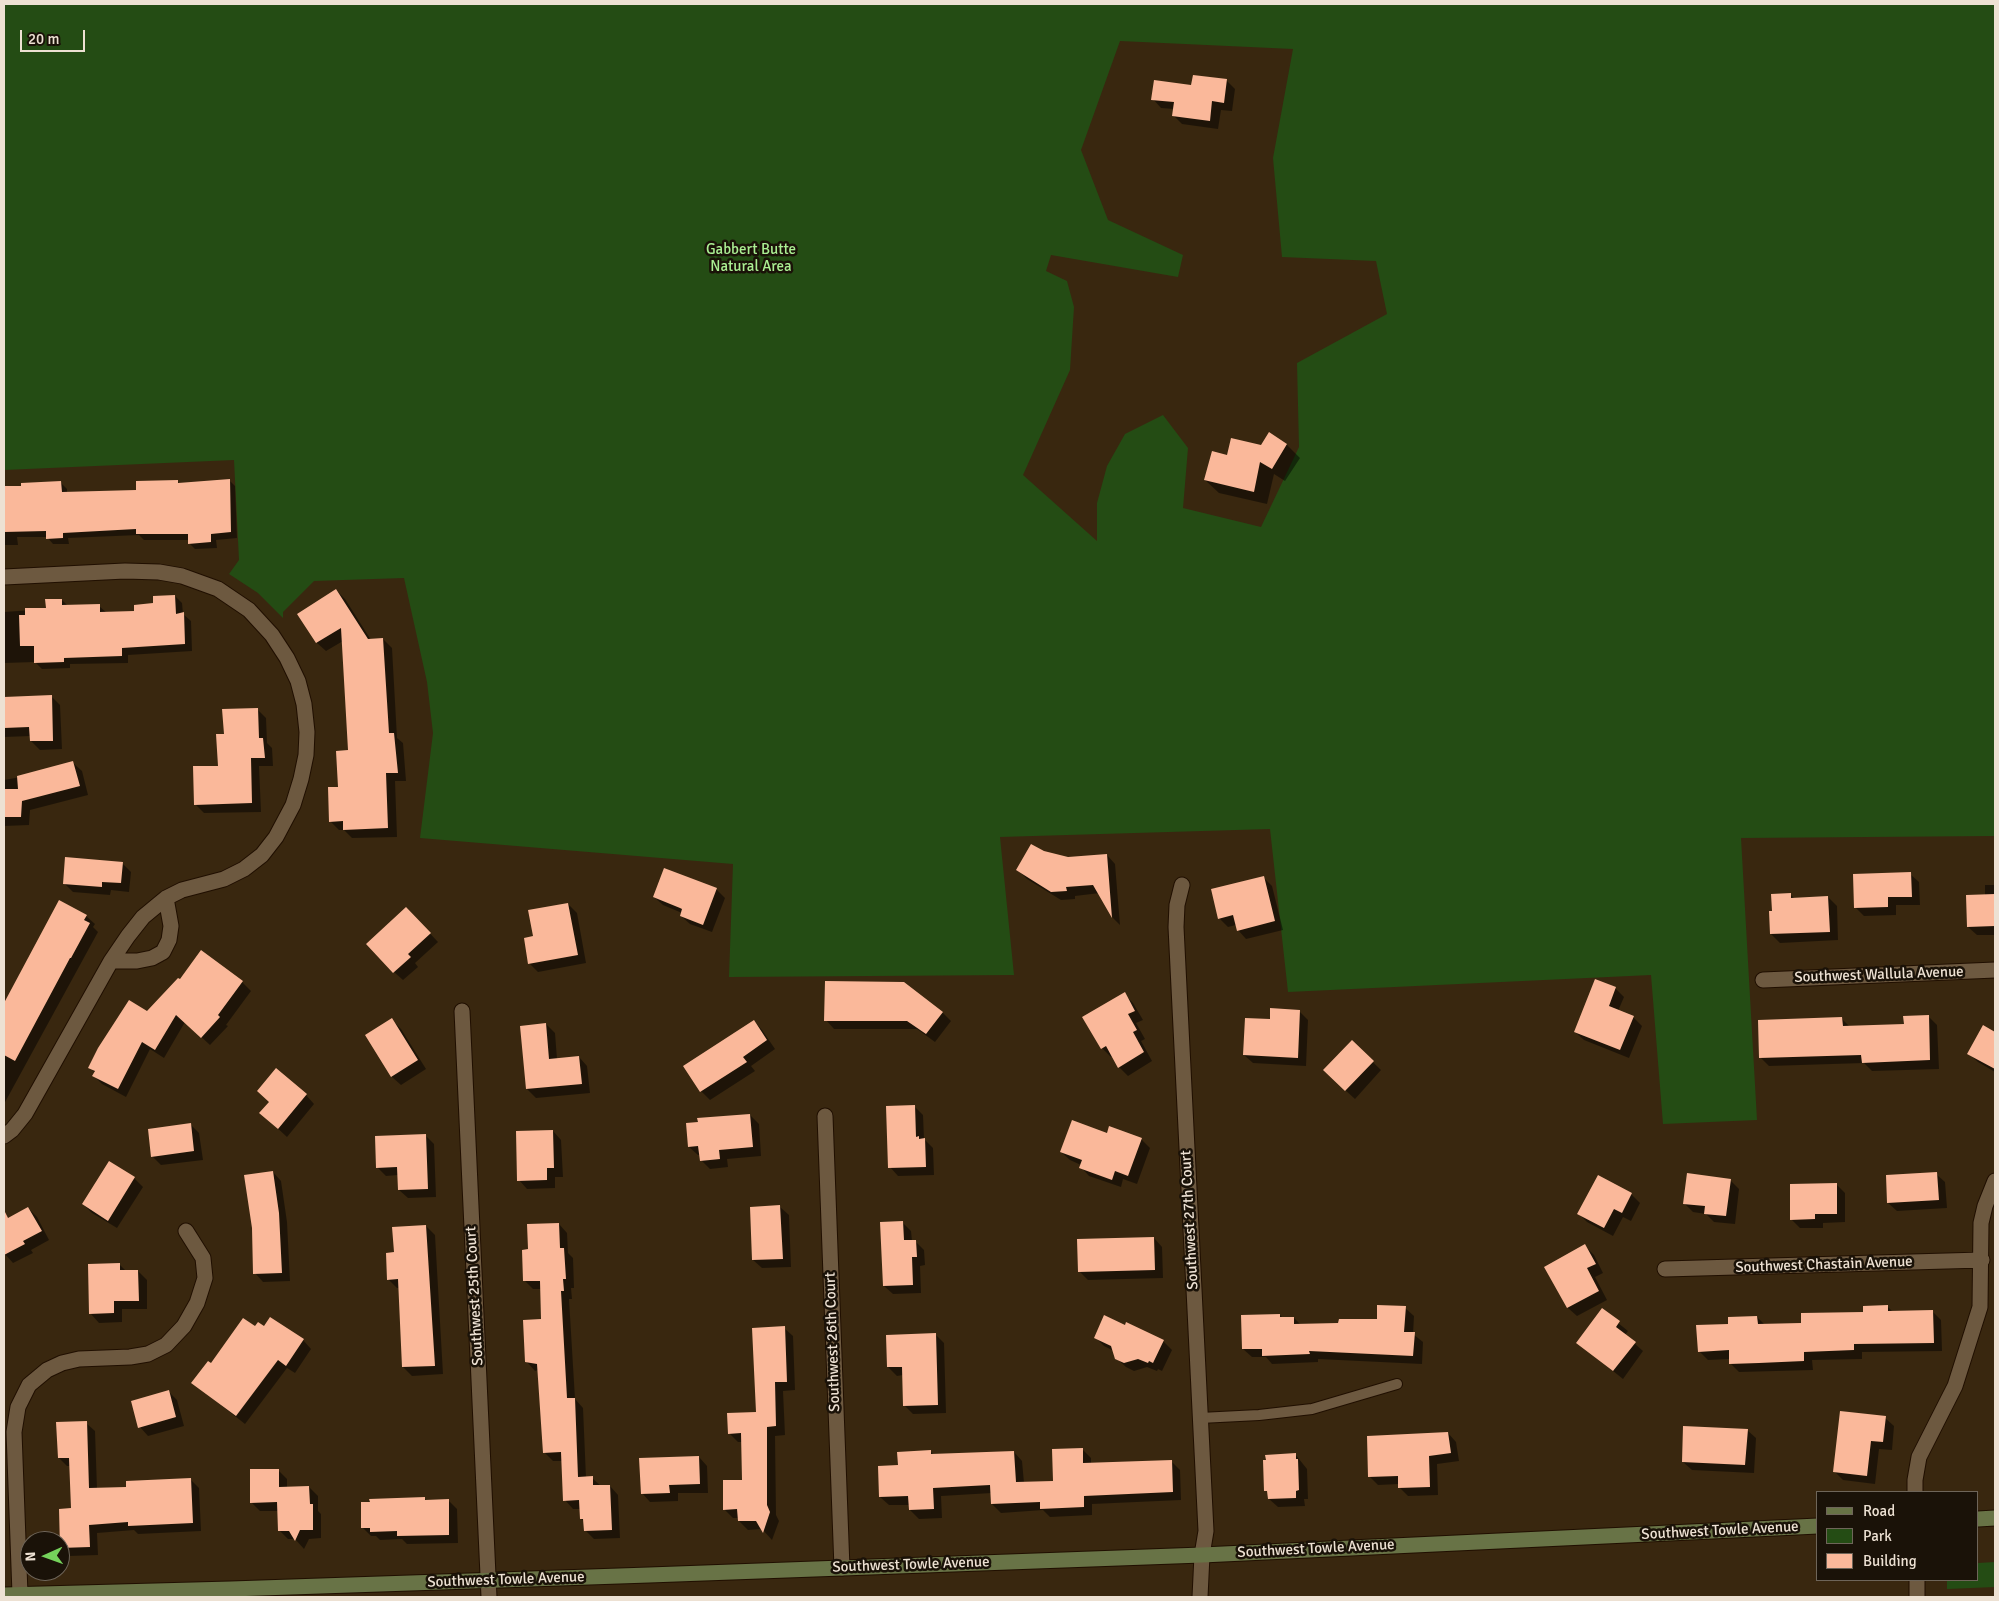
<!DOCTYPE html>
<style>
body{margin:0}
#map{position:relative;width:1999px;height:1601px;overflow:hidden;background:#39270f;font-family:Signika,sans-serif}
canvas{display:block}
.frame{position:absolute;inset:0;border:5px solid #ede1d3;pointer-events:none}
.legend{position:absolute;left:1816px;top:1491px;width:162px;height:90px;box-sizing:border-box;background:#1a1208;border:1px solid #6e6559;margin:0;padding:6px 9px;list-style:none;font-size:15px;color:#ede1d3}
.legend li{display:flex;align-items:center;gap:10px;height:25px}
.legend b{width:25px;border:1px solid #6e6559}
.north{position:absolute;left:20px;top:1531px;width:50px;height:50px;box-sizing:border-box;background:#1a1208;border:1px solid #6e6559;border-radius:50%;rotate:268deg;font-size:14px;font-weight:700;line-height:20px;text-align:center;color:#ede1d3}
.north::after{content:'';display:block;margin:auto;width:18px;height:22px;background:#75d25b;clip-path:polygon(50% 0,100% 100%,50% 72%,0 100%)}
.scale{position:absolute;left:20px;top:30px;width:65px;height:22px;box-sizing:border-box;border:2px solid #ede1d3;border-top:0;padding-left:6px;font-size:15px;line-height:18px;white-space:nowrap;color:#ede1d3;-webkit-text-stroke:4px #1a1208;paint-order:stroke}
</style>
<div id="map">
<canvas width="1999" height="1601"></canvas>
<div class="frame"></div>
<ul class="legend">
<li><b style="height:6px;background:#687346"></b>Road</li>
<li><b style="height:14px;background:#244c14"></b>Park</li>
<li><b style="height:14px;background:#fab89a"></b>Building</li>
</ul>
<div class="north">N</div>
<div class="scale">20 m</div>
</div>
<script>
const c = document.querySelector('canvas').getContext('2d');
c.lineJoin = 'round';
function fill(path, color) {
  c.fillStyle = color;
  c.fill(path, 'evenodd');
}
function poly(rows) {
  const path = new Path2D();
  for (const r of rows) {
    path.moveTo(r[0], r[1]);
    for (let i = 2; i < r.length; i += 2) path.lineTo(r[i], r[i + 1]);
  }
  return path;
}
function strokePath(path, color, width, dash) {
  c.strokeStyle = color;
  c.lineWidth = width;
  c.lineCap = dash ? 'butt' : 'round';
  c.setLineDash(dash || []);
  c.stroke(path);
}
function write(font, color, halo, rows, align = 'center') {
  c.font = font + ' Signika,sans-serif';
  c.lineWidth = 5;
  c.setLineDash([]);
  c.textBaseline = 'middle';
  c.strokeStyle = halo;
  c.fillStyle = color;
  for (const [text, x, y, turn = 0] of rows) {
    c.save();
    c.translate(x, y);
    c.rotate((+turn || 0) * Math.PI / 180);
    c.textAlign = isNaN(turn) ? turn : align;
    if (halo) c.strokeText(text, 0, 0);
    c.fillText(text, 0, 0);
    c.restore();
  }
}
const green = poly([
 [4,4,1995,4,1995,836,1741,838,1757,1120,1663,1124,1651,975,1288,992,1270,829,1000,837,1014,975,729,977,733,864,420,838,433,733,427,682,404,578,314,581,283,612,283,618,258,593,229,574,239,560,234,460,4,470],
 [1120,41,1293,49,1273,158,1282,257,1376,261,1387,314,1297,363,1299,447,1261,527,1183,508,1188,448,1163,415,1125,434,1107,466,1097,503,1097,541,1023,475,1070,370,1074,307,1067,281,1046,271,1051,255,1178,277,1183,255,1108,220,1081,150],
 [1995,1562,1995,1587,1947,1589,1947,1580,1978,1580,1978,1563]
]);
const shadow = poly([
 [1226,80,1235,89,1232,111,1221,110,1218,129,1182,124,1174,116,1174,109,1161,108,1153,99,1192,86],
 [1269,434,1287,445,1300,458,1285,481,1274,474,1267,504,1219,493,1205,480,1228,456,1261,447],
 [229,480,235,486,237,538,216,540,217,548,195,549,189,543,189,540,144,540,139,535,68,538,69,544,53,544,47,537,17,537,18,545,4,545,4,488,61,483,67,489,67,493,137,491,177,481,180,484],
 [336,590,345,599,371,640,383,639,392,648,397,738,403,743,406,781,395,781,397,837,352,838,344,830,339,830,330,821,349,751,343,641,326,651,317,643,299,614],
 [175,596,182,603,183,614,191,621,192,651,128,655,128,663,70,664,70,668,42,669,35,662,4,663,4,612,47,609,62,600,68,606,99,606,107,613,135,612],
 [51,696,60,705,62,749,40,750,31,741,31,736,4,737,4,698],
 [257,709,266,718,267,743,272,748,273,766,259,766,261,812,204,813,196,805,219,767,225,735],
 [73,763,82,771,88,795,30,810,29,825,4,826,4,780,32,775],
 [1043,852,1068,859,1107,855,1115,864,1120,925,1113,918,1100,893,1075,896,1075,899,1061,900,1027,879,1018,870],
 [122,863,131,872,129,892,111,890,110,895,73,892,64,883],
 [1910,874,1919,882,1920,905,1896,905,1896,915,1864,916,1855,907],
 [1263,877,1272,886,1283,930,1246,939,1238,930,1236,925,1228,927,1219,918],
 [1985,885,1995,885,1995,935,1977,935,1968,927,1985,895],
 [716,889,725,898,712,932,690,924,681,916,682,913,663,905,654,897],
 [1790,894,1795,899,1828,897,1837,906,1838,940,1780,943,1771,934,1773,912],
 [60,902,86,916,95,924,93,927,98,932,4,1104,4,1006],
 [568,904,577,913,586,963,538,972,529,963,535,937],
 [406,908,438,942,415,963,418,967,403,980,394,972],
 [201,952,242,982,251,991,226,1025,228,1026,210,1045,185,1022,164,1058,150,1049,126,1097,102,1084,94,1076,95,1073,90,1067,180,981],
 [1615,988,1624,997,1618,1011,1633,1017,1642,1026,1629,1058,1584,1040,1575,1032],
 [1124,994,1133,1003,1143,1020,1136,1023,1145,1039,1141,1041,1152,1061,1128,1076,1119,1067,1113,1056,1111,1057,1102,1048,1084,1017],
 [1299,1011,1308,1020,1306,1066,1253,1063,1244,1055,1271,1021],
 [942,1012,951,1021,935,1042,917,1029,834,1029,826,1020],
 [1928,1016,1937,1025,1939,1069,1872,1071,1864,1063,1769,1066,1760,1057,1842,1019,1850,1027,1905,1025],
 [392,1020,401,1029,426,1069,401,1085,392,1077,367,1036],
 [754,1021,762,1030,775,1049,751,1066,755,1071,710,1100,701,1091,685,1066],
 [546,1024,555,1033,557,1059,579,1057,587,1066,590,1093,536,1098,527,1089],
 [1984,1027,1995,1033,1995,1072,1978,1062,1969,1054],
 [1352,1042,1381,1070,1355,1099,1333,1079],
 [306,1095,314,1104,287,1137,261,1113],
 [914,1106,923,1115,924,1139,933,1148,934,1175,898,1176,890,1167],
 [750,1115,759,1124,761,1156,727,1159,728,1167,710,1169,701,1160,700,1155,698,1155,689,1147],
 [191,1125,199,1133,203,1160,161,1165,152,1156],
 [553,1131,561,1140,563,1177,555,1177,555,1188,527,1189,519,1180],
 [1108,1134,1141,1139,1150,1148,1137,1184,1123,1179,1121,1187,1089,1176,1081,1167,1081,1165,1070,1160,1061,1152],
 [426,1136,434,1144,436,1197,408,1198,399,1190,398,1175,386,1176,377,1167],
 [110,1163,134,1178,143,1187,117,1228,92,1213,83,1204],
 [273,1172,281,1181,287,1222,290,1281,263,1282,255,1273],
 [1936,1174,1945,1182,1947,1208,1897,1211,1888,1203],
 [1730,1180,1739,1189,1735,1224,1714,1222,1706,1214,1693,1212,1684,1203],
 [1836,1184,1845,1193,1845,1222,1823,1223,1823,1228,1800,1228,1791,1219],
 [1631,1194,1640,1203,1631,1221,1623,1217,1613,1236,1587,1222,1579,1214],
 [780,1207,789,1215,791,1267,762,1268,753,1260],
 [28,1208,37,1217,49,1240,31,1250,33,1253,13,1263,4,1253,4,1222],
 [902,1222,911,1231,912,1241,915,1241,924,1250,925,1265,920,1266,921,1293,893,1294,884,1286],
 [559,1224,567,1233,568,1253,573,1258,574,1288,571,1288,572,1299,569,1299,575,1399,583,1408,586,1478,592,1478,601,1486,610,1486,618,1495,620,1538,594,1539,585,1530,585,1522,581,1519,581,1509,573,1509,565,1500,563,1461,553,1461,545,1453,538,1370,535,1371,527,1362,542,1320,541,1289,533,1289,525,1281,529,1251],
 [426,1226,435,1235,443,1374,412,1376,403,1367,400,1288,397,1288,388,1279,395,1253],
 [1154,1238,1162,1247,1163,1278,1088,1280,1079,1271],
 [1585,1246,1594,1255,1603,1273,1595,1277,1607,1300,1577,1316,1568,1308,1546,1267],
 [120,1265,126,1271,138,1271,147,1280,147,1309,122,1309,122,1322,99,1323,91,1314],
 [1887,1306,1893,1312,1932,1311,1941,1320,1942,1351,1862,1352,1862,1359,1812,1360,1813,1370,1739,1372,1731,1364,1731,1359,1708,1360,1699,1351,1730,1325,1757,1317,1765,1325,1802,1324,1864,1313],
 [1405,1308,1414,1316,1413,1334,1423,1342,1422,1364,1318,1359,1318,1362,1272,1364,1266,1357,1252,1357,1243,1349,1280,1315,1283,1318,1294,1318,1301,1325,1340,1324,1378,1320],
 [1602,1310,1628,1331,1625,1335,1643,1351,1623,1379,1577,1342],
 [1126,1324,1163,1341,1172,1350,1162,1371,1158,1369,1157,1371,1147,1367,1134,1371,1126,1367,1116,1358,1114,1351,1104,1346,1096,1338,1125,1326],
 [255,1328,303,1340,311,1349,295,1373,287,1368,245,1424,193,1383],
 [784,1328,793,1336,795,1390,783,1391,785,1435,775,1436,776,1515,779,1521,772,1540,762,1529,748,1530,739,1521,739,1518,733,1518,724,1509,744,1481,743,1442,738,1442,729,1433,757,1414],
 [935,1334,944,1343,946,1413,913,1414,904,1405,903,1375,897,1376,888,1367],
 [168,1391,177,1400,184,1426,148,1436,140,1427],
 [1885,1418,1894,1426,1892,1450,1879,1449,1875,1484,1843,1480,1835,1472],
 [86,1423,95,1431,97,1489,128,1488,191,1480,199,1488,201,1531,138,1534,134,1530,97,1533,98,1555,69,1556,61,1548,72,1509,71,1466,67,1466,59,1458],
 [1747,1430,1756,1438,1754,1473,1692,1470,1683,1462],
 [1448,1433,1456,1442,1459,1461,1437,1464,1438,1495,1408,1496,1400,1488,1399,1484,1378,1485,1370,1477],
 [1082,1449,1091,1458,1091,1464,1171,1461,1180,1470,1181,1500,1092,1504,1092,1515,1050,1517,1043,1510,1001,1513,992,1504,992,1493,941,1496,942,1518,919,1519,910,1510,910,1505,889,1505,880,1497,899,1467,931,1452,934,1455,1014,1452,1022,1461,1024,1483,1054,1482],
 [1295,1454,1307,1469,1308,1499,1304,1499,1305,1506,1278,1507,1269,1499,1269,1493,1266,1490],
 [699,1457,707,1466,708,1493,678,1493,678,1501,650,1502,642,1493],
 [278,1470,287,1479,287,1488,309,1487,318,1496,318,1511,321,1514,321,1538,309,1539,304,1549,295,1539,288,1539,279,1530,279,1511,260,1511,251,1502],
 [424,1498,427,1501,448,1500,457,1509,458,1543,407,1544,402,1539,380,1540,376,1536,371,1536,363,1528]
]);
const building = poly([
 [1193,75,1227,79,1224,103,1212,101,1210,121,1172,116,1174,102,1151,100,1154,80,1191,85],
 [1269,432,1287,444,1272,469,1260,462,1254,492,1204,480,1212,451,1227,455,1231,438,1261,445],
 [230,479,231,532,211,534,211,542,188,544,188,534,136,534,136,529,63,533,63,538,46,539,46,531,4,532,4,486,21,486,21,483,61,481,62,492,136,490,136,481,178,480,178,483],
 [336,589,368,639,383,638,389,733,394,733,398,773,386,773,388,828,343,830,343,821,329,822,328,787,338,787,336,751,348,750,341,628,316,643,297,614],
 [175,595,176,614,184,612,185,644,122,648,122,656,64,658,64,662,34,663,34,646,20,646,19,615,25,615,25,608,46,608,45,599,62,599,62,605,100,604,100,612,134,611,134,605,153,603,153,596],
 [52,695,53,741,30,741,29,727,4,728,4,697],
 [258,708,259,738,263,738,265,758,251,758,252,803,194,805,193,766,218,766,216,734,224,734,222,709],
 [73,761,80,786,22,801,21,817,4,817,4,789,18,789,17,776],
 [1031,844,1044,851,1068,857,1107,854,1112,918,1093,885,1066,887,1067,891,1051,892,1016,870],
 [65,857,123,862,121,883,102,882,102,887,63,884],
 [664,868,717,888,703,925,680,916,682,909,680,908,653,897],
 [1911,872,1912,897,1888,897,1888,907,1854,908,1853,874],
 [1264,876,1275,921,1237,931,1233,915,1218,919,1211,889],
 [1791,893,1791,898,1828,896,1830,932,1770,934,1769,911,1772,911,1771,894],
 [1995,894,1995,926,1967,927,1966,895],
 [59,900,87,915,84,920,90,923,71,958,70,958,15,1061,4,1055,4,1003],
 [568,903,578,955,528,964,524,938,533,936,528,910],
 [406,907,431,933,408,954,411,957,393,973,366,944],
 [201,950,243,981,218,1015,220,1017,201,1038,176,1015,155,1050,142,1042,118,1089,92,1076,95,1071,88,1068,98,1048,129,1000,147,1011,178,978,180,979],
 [1595,979,1616,987,1609,1006,1634,1016,1620,1050,1574,1032],
 [825,981,904,982,943,1012,926,1034,907,1021,824,1021],
 [1125,992,1135,1011,1128,1014,1137,1030,1133,1032,1144,1052,1118,1068,1106,1046,1101,1049,1082,1017],
 [1270,1008,1300,1010,1298,1058,1243,1055,1245,1018,1270,1019],
 [1929,1015,1930,1060,1862,1063,1861,1055,1759,1058,1758,1020,1842,1017,1843,1026,1904,1024,1903,1016],
 [392,1018,418,1060,391,1077,365,1035],
 [754,1020,767,1040,743,1057,747,1062,700,1092,683,1066],
 [546,1023,549,1059,579,1056,582,1084,526,1089,520,1026],
 [1983,1025,1995,1032,1995,1069,1967,1054],
 [1352,1040,1374,1061,1345,1091,1323,1070],
 [276,1068,307,1094,278,1129,259,1113,269,1102,257,1091],
 [915,1105,916,1137,919,1136,919,1139,925,1138,926,1167,888,1168,886,1106],
 [750,1114,753,1147,719,1150,720,1159,700,1161,698,1146,688,1147,686,1123,698,1122,697,1118],
 [1072,1120,1107,1133,1109,1126,1142,1138,1128,1176,1115,1171,1112,1180,1079,1168,1082,1160,1060,1152],
 [191,1123,194,1151,151,1157,148,1129],
 [553,1130,554,1168,547,1168,547,1180,517,1181,516,1131],
 [426,1134,428,1189,398,1190,397,1167,376,1168,375,1136],
 [109,1161,135,1177,108,1221,82,1204],
 [273,1171,279,1213,282,1273,253,1274,252,1228,244,1175],
 [1937,1172,1939,1200,1887,1203,1886,1175],
 [1687,1173,1731,1179,1726,1216,1704,1214,1705,1206,1683,1204],
 [1598,1175,1632,1193,1622,1213,1614,1209,1604,1228,1577,1214],
 [1837,1183,1837,1214,1815,1214,1815,1219,1790,1220,1790,1184],
 [780,1205,783,1259,752,1260,750,1207],
 [28,1207,42,1231,23,1241,25,1244,4,1255,4,1210,8,1218],
 [903,1221,904,1240,916,1240,917,1257,912,1257,913,1285,883,1286,880,1222],
 [559,1223,560,1248,564,1248,566,1279,563,1279,564,1291,561,1291,567,1398,575,1398,578,1477,593,1476,593,1485,610,1485,612,1530,584,1531,583,1519,580,1519,579,1500,563,1501,561,1452,543,1453,537,1364,525,1362,523,1320,541,1319,540,1281,523,1281,522,1250,528,1249,527,1224],
 [426,1225,435,1366,402,1367,398,1279,387,1280,386,1253,394,1252,392,1227],
 [1154,1237,1155,1270,1078,1272,1077,1239],
 [1585,1244,1596,1264,1587,1268,1599,1291,1567,1308,1544,1267],
 [120,1263,120,1270,138,1270,139,1301,114,1301,114,1313,89,1314,88,1264],
 [1377,1305,1406,1306,1404,1332,1415,1332,1413,1356,1309,1351,1310,1354,1262,1356,1262,1349,1242,1349,1241,1315,1280,1314,1280,1317,1294,1317,1294,1324,1338,1323,1339,1319,1377,1319],
 [1888,1305,1888,1311,1933,1310,1934,1343,1854,1344,1854,1350,1804,1352,1804,1361,1759,1363,1729,1364,1729,1350,1698,1352,1696,1325,1728,1324,1728,1317,1757,1316,1758,1324,1801,1323,1801,1313,1863,1312,1863,1306],
 [1602,1308,1620,1321,1616,1327,1636,1342,1613,1371,1576,1343],
 [1104,1315,1125,1325,1126,1322,1164,1340,1153,1363,1149,1361,1148,1363,1138,1359,1124,1363,1115,1359,1111,1346,1094,1338],
 [270,1317,304,1339,286,1366,278,1360,236,1416,191,1383,208,1361,211,1363,243,1318,255,1326,258,1322,264,1326],
 [785,1326,787,1382,775,1382,776,1426,767,1427,767,1505,770,1512,763,1533,756,1521,738,1521,737,1509,723,1510,723,1480,742,1480,741,1433,728,1434,727,1413,756,1412,752,1328],
 [936,1333,938,1405,903,1406,902,1367,887,1367,886,1335],
 [169,1390,176,1417,138,1428,131,1401],
 [1840,1411,1886,1416,1883,1442,1871,1441,1867,1476,1833,1472],
 [87,1421,89,1488,126,1487,126,1481,191,1478,193,1523,128,1526,128,1522,89,1525,90,1547,60,1548,59,1509,71,1508,69,1458,58,1458,56,1422],
 [1683,1426,1748,1429,1745,1465,1682,1462],
 [1448,1432,1451,1453,1429,1456,1430,1487,1398,1488,1398,1476,1368,1477,1367,1436],
 [1083,1448,1083,1463,1172,1460,1173,1492,1084,1496,1084,1507,1040,1509,1040,1502,991,1504,990,1485,933,1488,934,1509,909,1510,908,1496,879,1497,878,1466,898,1465,897,1452,931,1450,931,1454,1014,1451,1016,1482,1053,1481,1052,1449],
 [1296,1453,1296,1459,1298,1459,1299,1490,1296,1491,1296,1498,1268,1499,1267,1491,1264,1491,1263,1460,1266,1460,1265,1455],
 [699,1456,700,1484,669,1485,670,1493,641,1494,639,1458],
 [250,1469,279,1469,279,1487,309,1486,310,1504,313,1504,313,1530,300,1530,295,1541,289,1531,278,1531,277,1502,250,1503],
 [425,1497,425,1500,449,1499,449,1535,397,1536,397,1531,370,1532,370,1528,361,1528,361,1502,370,1502,369,1499]
]);
const lane = poly([
 [1200,1418,1259,1415,1312,1409,1397,1384]
]);
const street = poly([
 [4,577,125,571,159,572,182,576,218,589,249,610,272,635,287,658,298,681,304,704,307,732,306,755,301,779,293,805,276,837,262,855,244,869,224,879,182,890,166,898,143,917,128,936,111,961,25,1114,12,1130,4,1136],
 [1182,885,1177,905,1176,927,1206,1531,1202,1555,1200,1597],
 [111,961,137,961,152,958,163,952,169,940,171,926,166,898],
 [1763,980,1995,970],
 [462,1011,489,1597],
 [825,1116,842,1568],
 [1665,1269,1982,1260],
 [1915,1492,1915,1480,1919,1457,1955,1386,1980,1307,1981,1223,1985,1206,1995,1181],
 [1917,1580,1917,1597],
 [20,1594,14,1432,18,1407,29,1385,47,1370,62,1363,79,1359,130,1357,148,1354,166,1345,184,1326,197,1303,205,1278,203,1258,186,1231]
]);
const secondary = poly([
 [1978,1519,1995,1518],
 [4,1595,231,1589,649,1575,1202,1555,1818,1526]
]);
const parkNames = [
 ["Gabbert Butte",751,250],
 ["Natural Area",751,267]
];
const streetNames = [
 ["Southwest Wallula Avenue",1879,975,-2],
 ["Southwest 27th Court",1190,1220,-93],
 ["Southwest Chastain Avenue",1824,1265,-2],
 ["Southwest 25th Court",475,1296,-93],
 ["Southwest 26th Court",833,1342,-92],
 ["Southwest Towle Avenue",1720,1531,-3],
 ["Southwest Towle Avenue",1316,1549,-3],
 ["Southwest Towle Avenue",911,1565,-2],
 ["Southwest Towle Avenue",506,1580,-2]
];
fill(green, '#244c14');
fill(shadow, '#0007');
fill(building, '#fab89a');
strokePath(lane, '#200f00', 12);
strokePath(street, '#200f00', 17);
strokePath(secondary, '#200f00', 17);
strokePath(lane, '#6d5940', 10);
strokePath(street, '#6d5940', 15);
strokePath(secondary, '#687346', 15);
write('15px', '#abef93', '#1a1208', parkNames);
write('15px', '#ede1d3', '#1a1208', streetNames);
</script>
